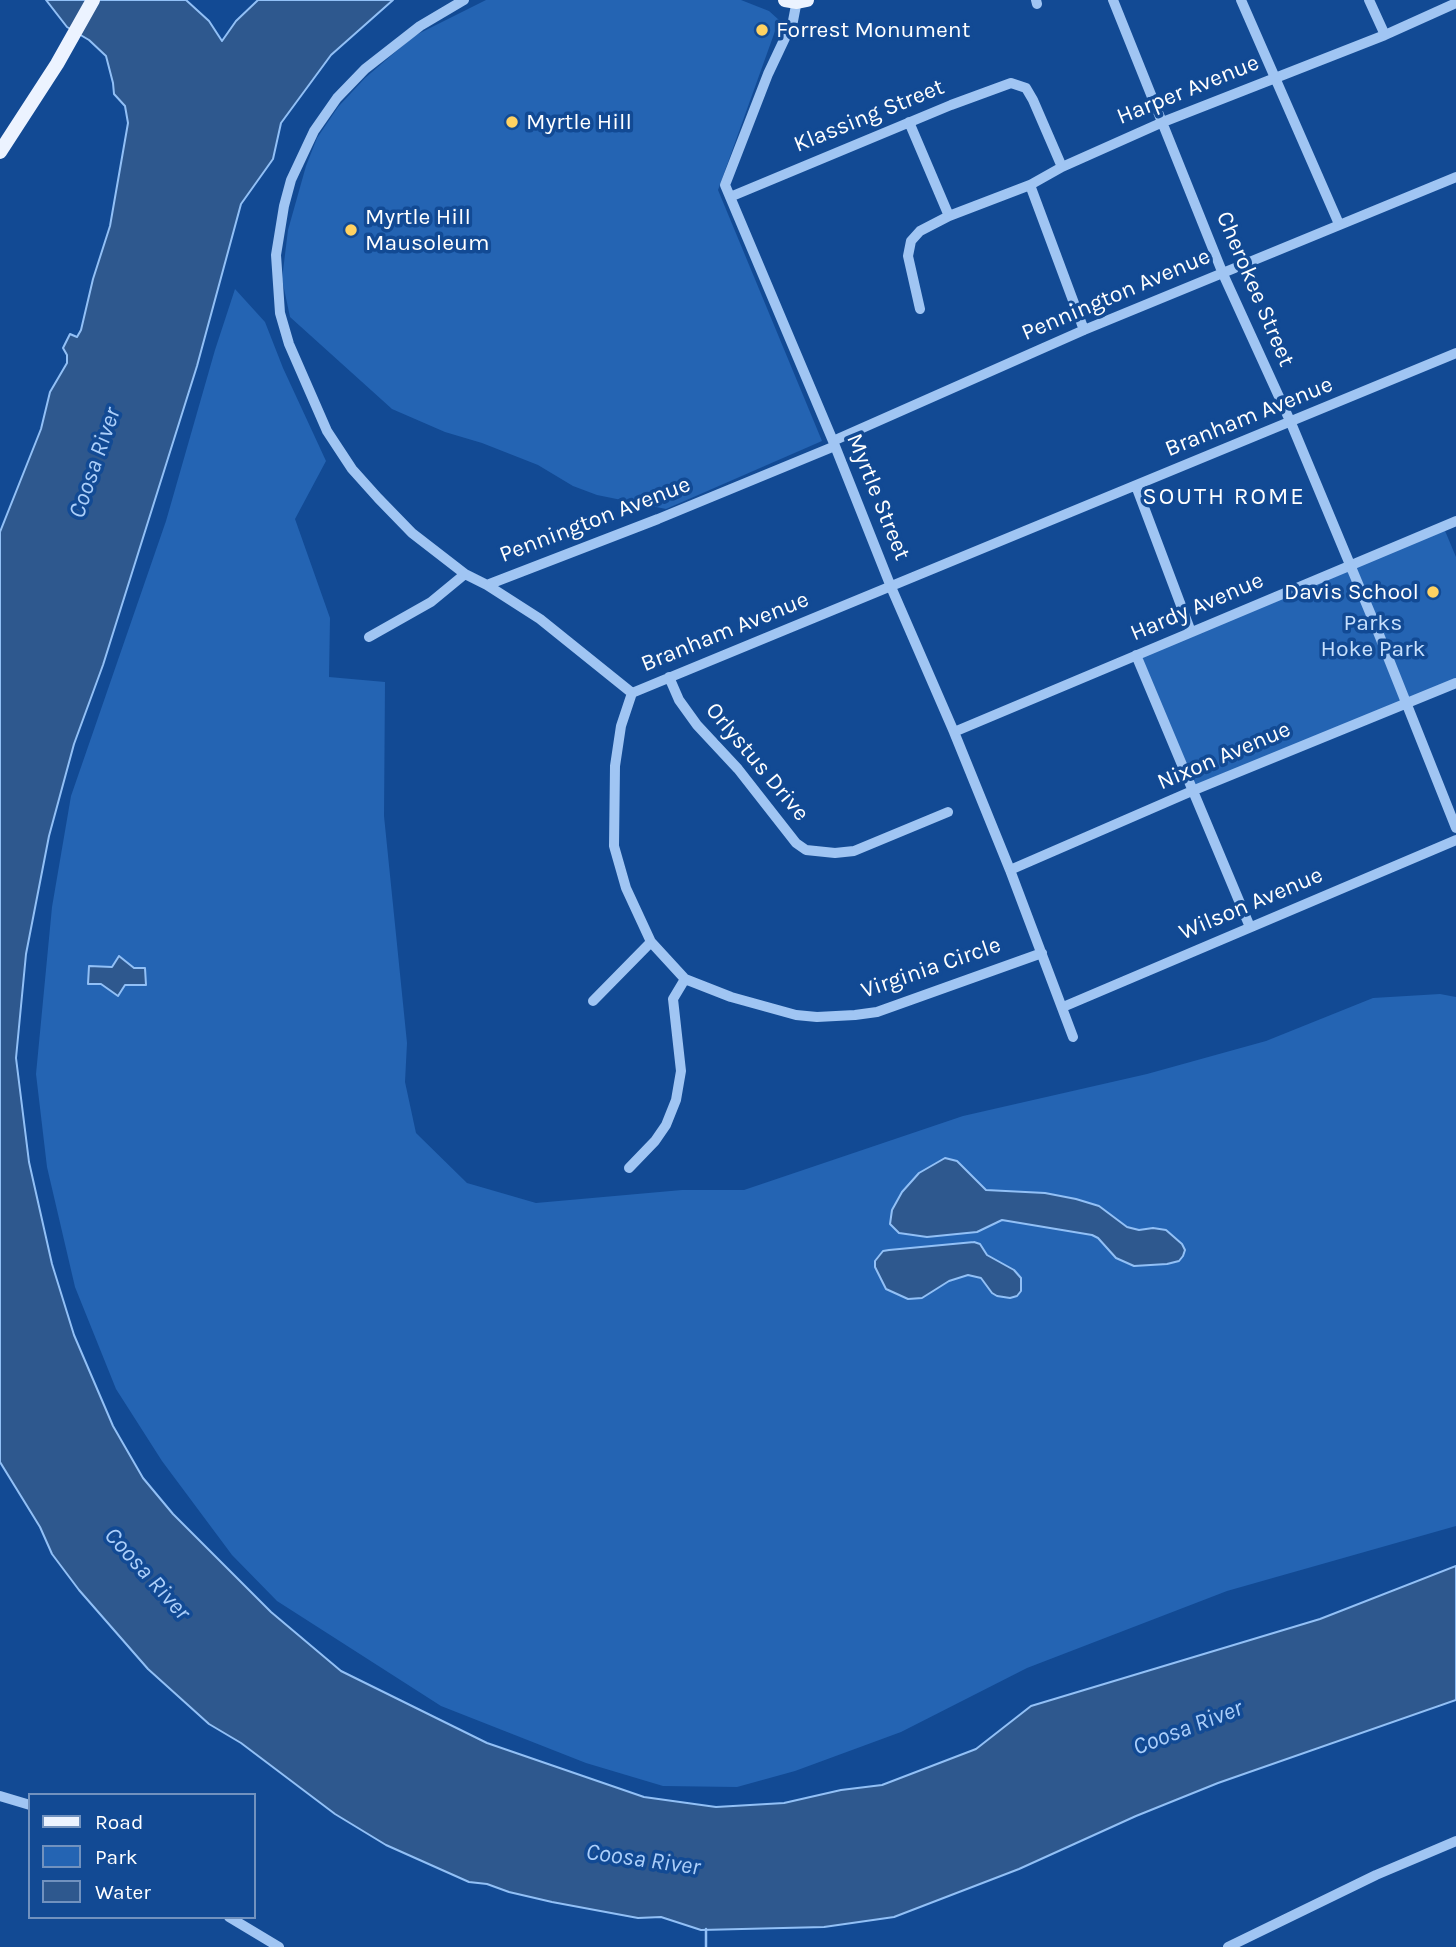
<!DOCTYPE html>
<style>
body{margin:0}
#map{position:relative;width:1456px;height:1947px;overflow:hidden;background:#124a94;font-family:Karla,sans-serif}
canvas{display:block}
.legend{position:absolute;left:28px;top:1793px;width:228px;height:126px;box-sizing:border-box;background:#124a94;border:2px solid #7192bf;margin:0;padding:9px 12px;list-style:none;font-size:21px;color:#fff}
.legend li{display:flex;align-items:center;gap:14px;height:35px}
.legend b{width:35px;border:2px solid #7192bf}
</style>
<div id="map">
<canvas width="1456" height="1947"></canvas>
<ul class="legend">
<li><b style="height:9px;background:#ecf3ff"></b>Road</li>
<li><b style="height:19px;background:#2464b3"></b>Park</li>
<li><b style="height:19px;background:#2e588e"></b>Water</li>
</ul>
</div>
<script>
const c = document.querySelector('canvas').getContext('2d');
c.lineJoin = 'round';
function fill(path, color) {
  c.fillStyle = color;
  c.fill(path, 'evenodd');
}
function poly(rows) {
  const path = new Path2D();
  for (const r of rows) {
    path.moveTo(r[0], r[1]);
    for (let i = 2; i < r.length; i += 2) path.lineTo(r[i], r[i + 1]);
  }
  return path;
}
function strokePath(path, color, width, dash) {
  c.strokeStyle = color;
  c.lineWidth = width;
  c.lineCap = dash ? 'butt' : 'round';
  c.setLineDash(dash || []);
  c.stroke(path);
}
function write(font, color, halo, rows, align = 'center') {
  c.font = font + ' Karla,sans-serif';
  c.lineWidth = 7;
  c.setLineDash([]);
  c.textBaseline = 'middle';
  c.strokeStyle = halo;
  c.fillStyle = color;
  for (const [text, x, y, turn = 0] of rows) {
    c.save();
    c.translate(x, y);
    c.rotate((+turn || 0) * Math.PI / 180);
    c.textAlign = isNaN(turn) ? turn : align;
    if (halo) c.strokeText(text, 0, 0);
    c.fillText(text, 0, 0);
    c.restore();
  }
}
const green = poly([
 [486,0,741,0,769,11,779,20,718,190,822,441,666,509,597,495,573,486,538,465,482,443,445,432,392,409,290,317,282,279,288,230,306,166,317,138,338,107,365,78,414,36],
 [235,289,265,322,283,368,326,461,295,519,330,618,329,677,385,682,384,816,407,1043,405,1082,416,1133,467,1183,536,1203,682,1190,744,1190,963,1116,1147,1074,1266,1041,1373,998,1440,994,1456,997,1456,1526,1227,1591,1027,1668,901,1732,795,1771,737,1787,663,1786,586,1763,441,1706,277,1601,232,1555,162,1461,116,1389,75,1287,47,1167,36,1074,52,907,71,796,166,521,215,350],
 [1443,526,1456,557,1456,683,1192,791,1136,655]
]);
const water = poly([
 [46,0,186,0,209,21,222,41,236,21,258,0,393,0,331,55,281,123,273,159,241,204,197,366,103,665,74,744,49,836,26,954,16,1058,29,1162,52,1264,74,1335,113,1426,143,1478,173,1514,271,1612,341,1671,487,1743,644,1797,716,1807,784,1803,841,1790,882,1785,976,1749,1031,1706,1320,1619,1456,1566,1456,1700,1218,1783,1136,1816,1019,1869,894,1917,824,1927,701,1930,661,1917,638,1918,552,1902,509,1892,487,1884,469,1882,386,1845,335,1814,241,1743,209,1724,148,1669,79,1590,52,1554,40,1527,0,1462,0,532,41,429,50,392,67,363,67,355,63,348,70,334,77,337,81,330,93,279,110,226,128,123,125,106,114,94,113,83,106,56,89,40,67,27,46,0],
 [119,956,134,968,145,968,146,985,125,985,118,996,101,984,88,984,89,966,112,967,119,956],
 [945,1158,957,1161,986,1190,1045,1193,1076,1199,1099,1206,1127,1227,1139,1230,1153,1228,1166,1230,1182,1244,1185,1250,1183,1256,1179,1261,1167,1264,1134,1266,1116,1258,1098,1238,1092,1235,1002,1220,977,1232,927,1237,899,1233,890,1224,892,1210,902,1192,919,1173,945,1158],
 [974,1242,980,1244,987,1255,1014,1270,1021,1278,1021,1291,1017,1296,1010,1298,997,1296,992,1293,981,1278,968,1275,949,1281,922,1298,908,1299,886,1289,875,1267,875,1261,883,1251,889,1250,974,1242]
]);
const stream = poly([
 [706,1947,706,1929]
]);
const minor = poly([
 [464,0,420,26,365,69,337,98,314,131,291,180,284,206,276,255,280,313,289,344,327,431,352,469,378,498,412,533,465,574,487,585,540,619,632,693],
 [797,0,793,21,768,74,725,185,833,441,891,587,954,732,1010,870,1073,1037],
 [1036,0,1037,4],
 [1113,0,1223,274,1291,423,1376,627,1456,828],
 [1241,0,1339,224],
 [1369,0,1385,35],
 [909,122,949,216],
 [1030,185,1084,330],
 [730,197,951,105,1011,83,1026,88,1033,100,1062,167],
 [920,309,908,256,911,241,920,231,949,216,1030,185,1062,167,1163,122,1385,35,1456,3],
 [833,441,1084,330,1456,177],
 [1136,486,1191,632],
 [487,585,658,519,835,446],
 [369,637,431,602,465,574],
 [1136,655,1250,927],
 [669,677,679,700,697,725,738,769,796,843,806,850,835,853,854,851,948,812],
 [632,693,1456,353],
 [632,693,621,726,615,766,614,846,626,888,651,942,685,979,731,997,796,1015,817,1017,855,1015,877,1012,1042,953],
 [954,732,1456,521],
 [1010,870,1192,791,1456,683],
 [593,1001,651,942],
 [1063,1007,1456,840],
 [629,1168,655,1141,666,1125,676,1100,681,1071,673,999,685,979],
 [0,1796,30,1805],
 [229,1917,279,1947],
 [1228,1947,1376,1875,1456,1841]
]);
const major = poly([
 [785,0,797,2,807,0],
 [0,152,57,64,93,0]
]);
const markers = [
 [762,30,7,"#ffd262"],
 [512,122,7,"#ffd262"],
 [351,230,7,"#ffd262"],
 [1433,592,7,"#ffd262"]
];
const poiNames = [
 ["Forrest Monument",776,30],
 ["Myrtle Hill",526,122],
 ["Myrtle Hill",365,217],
 ["Mausoleum",365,243],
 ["Davis School",1419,592,"right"]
];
const streetNames = [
 ["Harper Avenue",1188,90,-22],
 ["Klassing Street",869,116,-22],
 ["Cherokee Street",1255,289,67],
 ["Pennington Avenue",1116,295,-23],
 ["Branham Avenue",1249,417,-22],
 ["Myrtle Street",878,497,68],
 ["Pennington Avenue",595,520,-21],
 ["Hardy Avenue",1197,607,-23],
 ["Branham Avenue",725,632,-22],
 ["Nixon Avenue",1224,756,-23],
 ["Orlystus Drive",757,762,50],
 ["Wilson Avenue",1251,904,-23],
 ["Virginia Circle",931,968,-19]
];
const parkNames = [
 ["Parks",1373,623],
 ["Hoke Park",1373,649]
];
const waterNames = [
 ["Coosa River",95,463,-71],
 ["Coosa River",147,1574,48],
 ["Coosa River",1188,1728,-21],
 ["Coosa River",643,1860,8]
];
const neighbourhoodNames = [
 ["SOUTH ROME",1224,497]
];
fill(green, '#2464b3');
fill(water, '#2e588e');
strokePath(water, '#92c0f6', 2);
strokePath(stream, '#92c0f6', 2.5);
strokePath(minor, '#a0c5f3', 10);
strokePath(major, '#ecf3ff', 14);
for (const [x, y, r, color] of markers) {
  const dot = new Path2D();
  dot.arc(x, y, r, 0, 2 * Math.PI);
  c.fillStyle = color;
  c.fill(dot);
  strokePath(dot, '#124a94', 2.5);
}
write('23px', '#fff', '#124a94', poiNames, 'left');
write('23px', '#fff', '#124a94', streetNames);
write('23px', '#c7e0fd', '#124a94', parkNames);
write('italic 24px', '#accffa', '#124a94', waterNames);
c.letterSpacing = '2px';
write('24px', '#fff', '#124a94', neighbourhoodNames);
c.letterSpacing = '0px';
</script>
